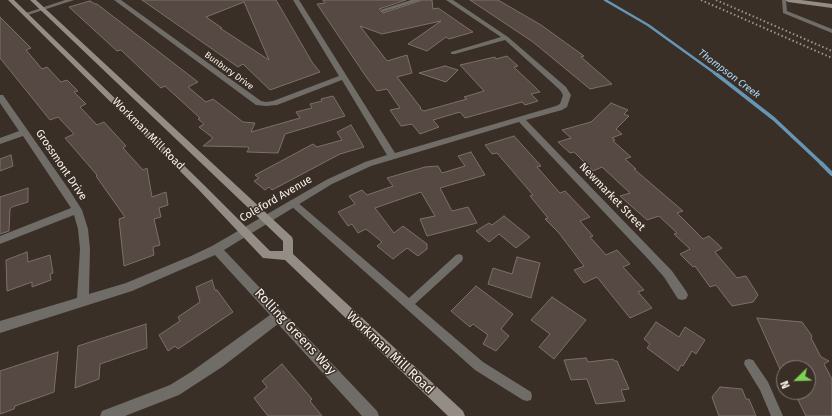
<!DOCTYPE html>
<style>
body{margin:0}
#map{position:relative;width:832px;height:416px;overflow:hidden;background:#392f26;font-family:"Fira Sans",sans-serif}
canvas{display:block}
.north{position:absolute;left:776px;top:360px;width:40px;height:40px;box-sizing:border-box;background:#392f26;border:1px solid #857d75;border-radius:50%;rotate:247deg;font-size:11px;font-weight:700;line-height:16px;text-align:center;color:#f8f1ec}
.north::after{content:'';display:block;margin:auto;width:14px;height:18px;background:#7dd154;clip-path:polygon(50% 0,100% 100%,50% 72%,0 100%)}
</style>
<div id="map">
<canvas width="832" height="416"></canvas>
<div class="north">N</div>
</div>
<script>
const c = document.querySelector('canvas').getContext('2d');
c.lineJoin = 'round';
function poly(rows) {
  const path = new Path2D();
  for (const r of rows) {
    path.moveTo(r[0], r[1]);
    for (let i = 2; i < r.length; i += 2) path.lineTo(r[i], r[i + 1]);
  }
  return path;
}
function strokePath(path, color, width, dash) {
  c.strokeStyle = color;
  c.lineWidth = width;
  c.lineCap = dash ? 'butt' : 'round';
  c.setLineDash(dash || []);
  c.stroke(path);
}
function fill(path, color) {
  c.fillStyle = color;
  c.fill(path, 'evenodd');
}
function write(font, color, halo, rows, align = 'center') {
  c.font = font + ' "Fira Sans",sans-serif';
  c.lineWidth = 3;
  c.setLineDash([]);
  c.textBaseline = 'middle';
  c.strokeStyle = halo;
  c.fillStyle = color;
  for (const [text, x, y, turn = 0] of rows) {
    c.save();
    c.translate(x, y);
    c.rotate((+turn || 0) * Math.PI / 180);
    c.textAlign = isNaN(turn) ? turn : align;
    if (halo) c.strokeText(text, 0, 0);
    c.fillText(text, 0, 0);
    c.restore();
  }
}
const streamFar2 = poly([
 [605,0,648,25,716,74]
]);
const streamFar1 = poly([
 [715,73,774,119,822,164]
]);
const stream = poly([
 [821,163,832,174]
]);
const building = poly([
 [142,0,276,0,312,62,320,72,270,90,243,64,238,67,142,0],
 [244,2,269,60,220,28,222,28,206,17,244,2],
 [323,0,406,0,379,9,383,13,422,0,432,0,433,9,438,8,473,32,449,39,446,37,427,51,408,44,441,21,382,34,360,26,387,61,407,55,412,73,397,77,421,108,420,109,424,111,467,99,464,97,484,91,460,65,495,57,496,59,507,56,518,66,514,67,540,92,531,94,538,101,525,105,522,102,465,118,460,112,433,120,439,127,420,134,412,124,401,126,390,110,400,108,387,89,377,91,367,78,317,4,325,3,323,0],
 [470,0,498,0,541,25,584,56,581,57,612,84,590,89,533,42,470,0],
 [90,1,95,4,97,4,198,82,188,87,206,102,213,99,243,122,255,123,251,132,300,118,296,112,312,108,310,104,322,101,321,99,333,96,345,116,285,134,278,153,247,152,249,148,248,147,203,146,213,138,199,127,204,124,198,119,200,118,165,86,161,88,121,50,117,51,69,7,90,1],
 [0,17,31,48,26,50,42,69,47,67,61,82,67,80,78,91,74,92,86,104,80,107,97,125,104,122,126,146,123,148,143,170,147,168,152,197,166,192,168,205,159,208,161,217,154,219,160,245,153,247,154,255,124,266,119,219,125,217,96,176,97,175,65,138,74,134,58,117,50,120,0,58,0,17],
 [445,66,458,70,446,82,419,73,445,66],
 [611,103,628,110,624,114,629,116,616,129,622,134,612,138,615,140,613,141,631,157,625,159,636,169,634,169,683,211,677,213,703,239,709,236,722,248,715,252,737,278,746,276,758,295,753,302,732,306,716,285,710,287,695,266,693,267,680,254,690,249,674,234,677,233,659,216,647,220,620,196,630,193,602,167,593,171,574,152,570,153,558,142,571,138,562,130,591,122,611,103],
 [351,125,364,147,340,154,272,190,269,187,265,190,254,181,259,178,255,175,313,144,317,147,342,140,337,132,351,125],
 [514,136,541,166,537,167,560,193,565,191,590,217,580,221,593,236,590,237,606,255,617,250,630,264,623,267,644,290,638,292,652,308,630,318,597,277,584,283,574,270,584,266,559,233,545,219,548,218,530,196,533,195,497,153,492,154,485,145,514,136],
 [471,152,485,175,440,188,452,211,468,207,477,223,427,236,420,219,435,216,421,192,375,208,394,233,403,226,427,244,427,249,418,256,407,248,393,259,377,246,382,242,366,229,358,233,352,224,348,226,338,212,355,204,349,196,362,190,367,195,393,186,387,178,425,167,438,166,442,173,465,166,458,156,471,152],
 [11,155,13,166,0,171,0,159,11,155],
 [28,188,28,202,12,207,10,209,9,231,0,234,0,197,28,188],
 [504,216,530,237,516,248,499,234,489,242,476,231,489,223,492,225,504,216],
 [27,252,28,262,50,255,53,273,50,274,51,280,32,287,32,282,7,291,6,260,27,252],
 [517,257,540,263,531,298,488,284,493,268,512,274,517,257],
 [212,280,215,290,217,290,233,312,178,349,175,346,168,351,159,335,180,321,178,317,200,302,196,287,212,280],
 [476,286,513,314,501,329,509,336,496,351,483,344,488,335,473,324,470,327,451,311,476,286],
 [552,297,586,320,554,359,539,347,550,334,531,320,552,297],
 [757,318,802,322,812,336,811,338,821,357,829,361,824,364,832,379,832,416,806,416,794,392,808,392,808,368,784,368,784,378,757,318],
 [656,322,679,337,685,327,705,340,696,354,692,351,683,366,681,365,678,371,647,348,650,344,644,339,656,322],
 [146,324,147,348,100,364,99,379,75,388,78,346,146,324],
 [58,352,54,392,15,406,14,409,0,414,0,371,58,352],
 [586,358,588,362,613,359,614,361,617,361,629,389,621,390,625,401,596,404,587,379,571,380,564,360,586,358],
 [282,364,312,399,310,401,322,416,268,416,254,398,267,387,262,381,282,364],
 [720,387,742,389,746,399,749,399,756,416,719,416,712,397,720,387]
]);
const lane = poly([
 [782,0,786,0,787,11,832,29,832,33,783,13,782,0],
 [293,200,296,201,409,298,456,255,459,254,462,255,463,258,462,261,415,304,483,362,531,392,532,396,531,400,527,401,523,400,475,370,290,205,289,203,290,201,293,200],
 [749,359,753,360,768,382,783,416,771,416,760,390,744,364,745,360,749,359]
]);
const street = poly([
 [65,0,74,0,28,15,23,14,65,0],
 [114,0,121,0,261,101,266,102,273,101,339,76,293,0,299,0,395,153,556,106,560,104,563,95,560,90,505,40,455,54,451,54,451,52,501,37,446,0,453,0,508,37,566,87,571,95,567,107,562,110,526,120,672,271,686,291,688,295,686,299,682,300,678,299,664,277,649,260,519,122,371,166,332,184,224,250,281,310,284,311,286,315,377,411,379,416,362,416,278,324,222,367,179,395,125,416,100,416,102,411,170,385,191,372,270,315,215,255,132,291,0,333,0,321,77,298,80,249,78,229,74,215,0,244,0,236,71,208,23,136,0,144,0,138,19,131,0,103,0,95,3,95,70,191,82,210,88,229,90,249,89,294,126,283,191,256,212,246,326,180,365,162,387,155,342,80,277,105,266,106,256,105,114,0],
 [411,0,421,0,383,12,380,10,411,0]
]);
const secondary = poly([
 [8,0,14,0,204,185,270,251,283,251,283,241,30,0,36,0,292,237,293,240,293,254,463,411,465,416,448,416,285,260,263,258,198,189,8,0],
 [785,0,801,0,832,4,832,8,788,2,785,0]
]);
const rail = poly([
 [701,0,832,58],
 [716,0,832,51]
]);
const farStreetnames = [
 ["Bunbury Drive",229,71,36]
];
const farWaternames = [
 ["Thompson Creek",729,74,37]
];
const streetNames = [
 ["Workman Mill Road",148,134,45],
 ["Grossmont Drive",61,165,56],
 ["Newmarket Street",612,197,46],
 ["Coleford Avenue",276,199,-30]
];
const nearStreetnames = [
 ["Rolling Greens Way",295,332,47],
 ["Workman Mill Road",390,353,43]
];
strokePath(streamFar2, '#6696b5', 2.5);
strokePath(streamFar1, '#6696b5', 3.5);
strokePath(stream, '#6696b5', 4);
fill(building, '#564843');
strokePath(building, '#7d6f69', 1);
fill(lane, '#706c67');
fill(street, '#706c67');
fill(secondary, '#948d85');
strokePath(rail, '#9e958e', 2, [1.5, 2.5]);
write('9px', '#f8f1ec', '#392f26', farStreetnames);
write('italic 10px', '#add7f7', '#392f26', farWaternames);
write('11px', '#f8f1ec', '#392f26', streetNames);
write('13px', '#f8f1ec', '#392f26', nearStreetnames);
</script>
